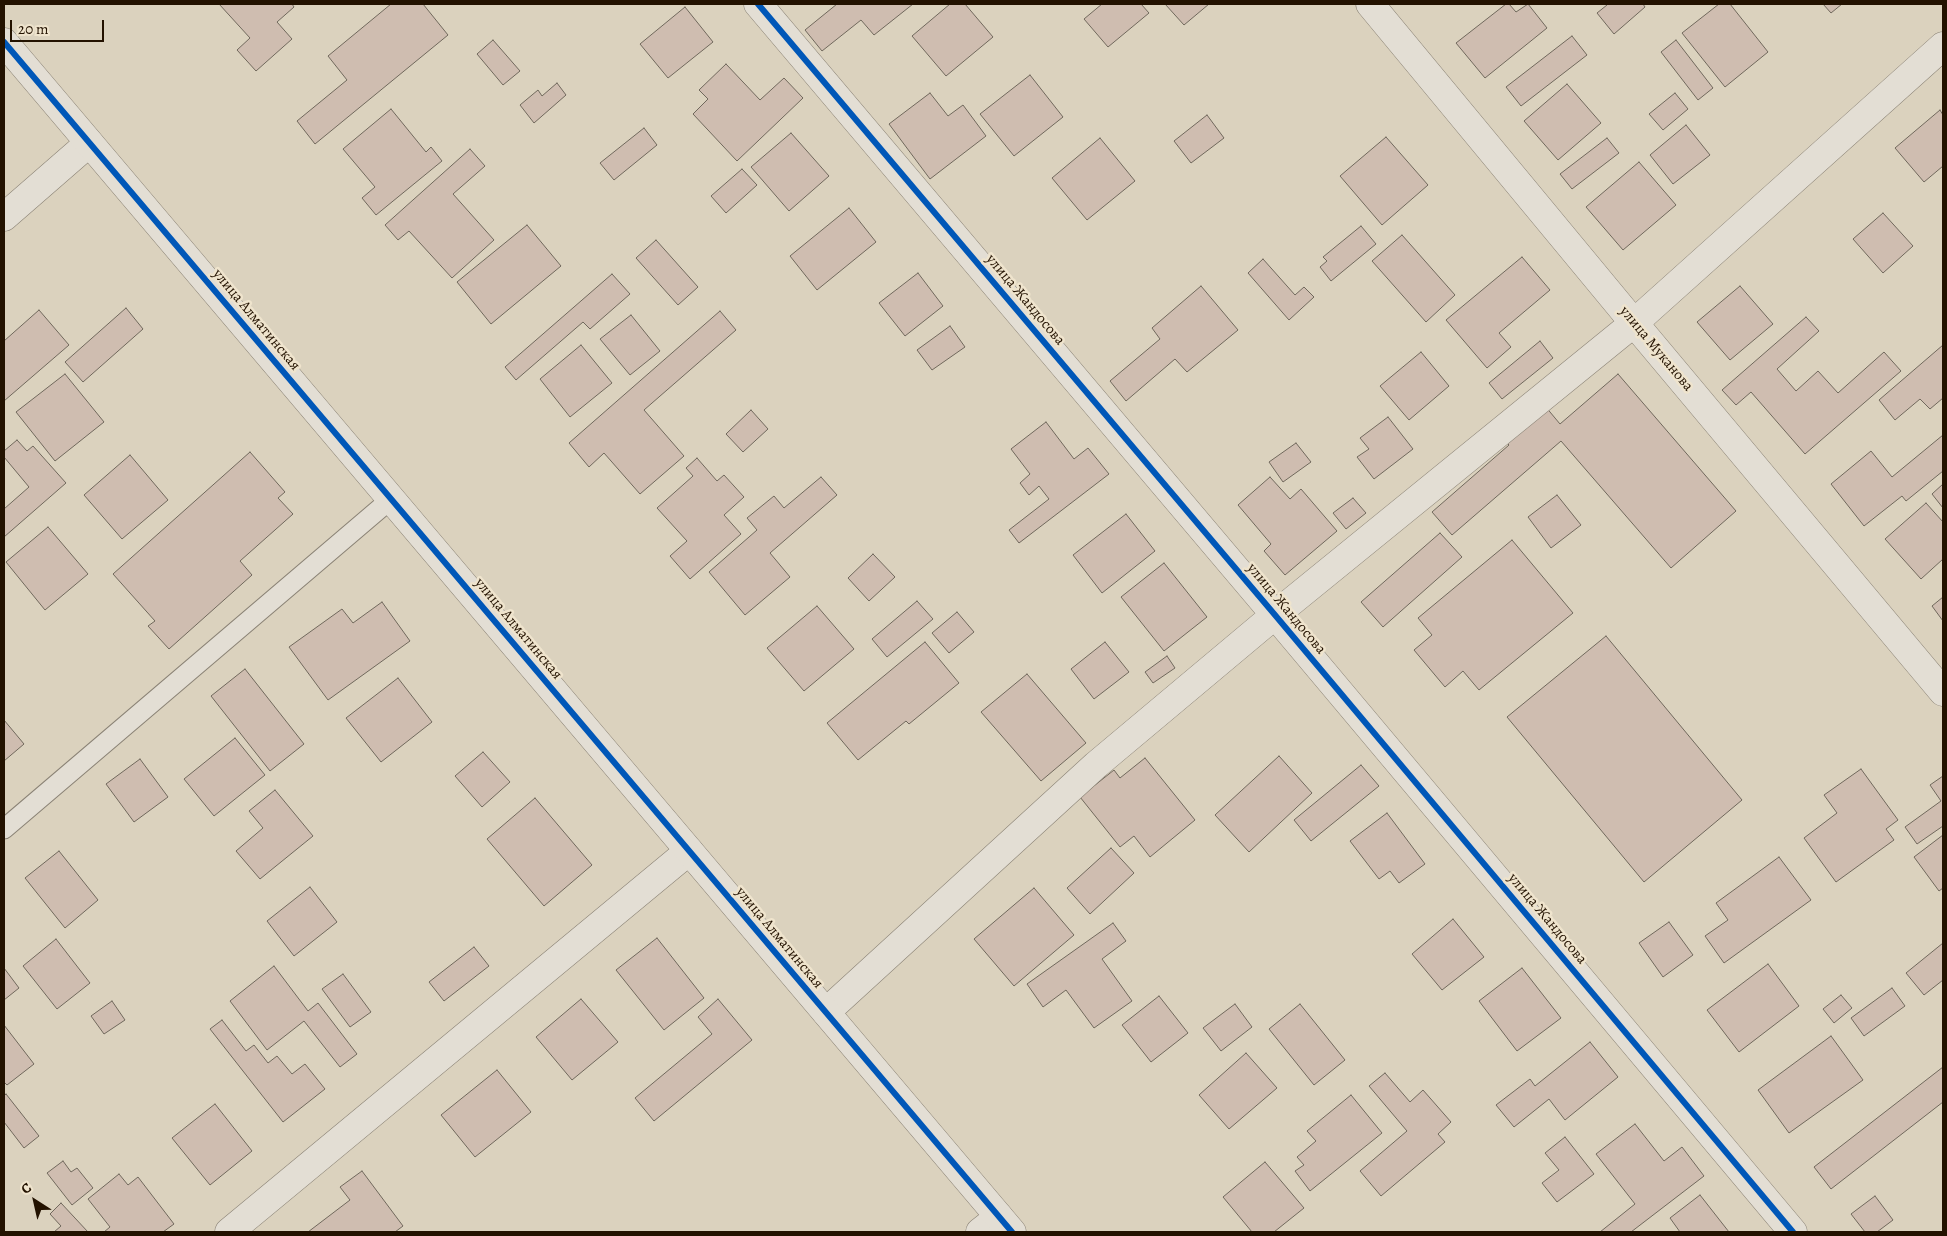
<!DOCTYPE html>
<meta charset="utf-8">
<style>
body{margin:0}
#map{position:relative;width:1947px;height:1236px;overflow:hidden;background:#dbd2be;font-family:Alegreya,serif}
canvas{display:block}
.frame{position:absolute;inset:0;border:5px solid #231200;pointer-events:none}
.north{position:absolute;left:10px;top:1176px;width:50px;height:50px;-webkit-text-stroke:4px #efe4cd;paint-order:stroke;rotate:325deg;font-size:14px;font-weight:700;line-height:20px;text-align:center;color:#231200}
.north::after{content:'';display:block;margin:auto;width:18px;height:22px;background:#231200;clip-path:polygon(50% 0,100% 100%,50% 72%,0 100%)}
.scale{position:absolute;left:10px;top:20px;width:94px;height:22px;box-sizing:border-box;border:2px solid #231200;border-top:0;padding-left:6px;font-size:15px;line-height:18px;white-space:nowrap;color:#231200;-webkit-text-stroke:4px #efe4cd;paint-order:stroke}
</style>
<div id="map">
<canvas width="1947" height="1236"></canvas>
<div class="frame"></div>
<div class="north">С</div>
<div class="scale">20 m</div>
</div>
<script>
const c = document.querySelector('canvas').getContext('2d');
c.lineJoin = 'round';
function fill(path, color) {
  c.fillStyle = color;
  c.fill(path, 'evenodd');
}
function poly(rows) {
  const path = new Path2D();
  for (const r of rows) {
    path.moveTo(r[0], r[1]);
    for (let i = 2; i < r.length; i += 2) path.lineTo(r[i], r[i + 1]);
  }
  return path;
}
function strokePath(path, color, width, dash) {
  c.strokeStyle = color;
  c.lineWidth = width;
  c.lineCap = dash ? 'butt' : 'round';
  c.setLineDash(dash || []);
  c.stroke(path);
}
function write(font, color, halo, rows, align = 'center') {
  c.font = font + ' Alegreya,serif';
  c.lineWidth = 5;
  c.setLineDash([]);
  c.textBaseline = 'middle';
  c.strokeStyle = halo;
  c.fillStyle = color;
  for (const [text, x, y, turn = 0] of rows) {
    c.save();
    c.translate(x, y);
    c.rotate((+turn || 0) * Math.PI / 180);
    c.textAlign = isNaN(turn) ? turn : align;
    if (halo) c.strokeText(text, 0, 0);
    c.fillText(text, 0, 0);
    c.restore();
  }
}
const building = poly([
 [219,4,292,4,294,7,277,22,292,39,256,71,237,50,250,38,219,4],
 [391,4,423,4,448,35,315,144,297,121,347,80,328,56,391,4],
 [837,4,913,4,874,35,861,20,822,51,805,30,837,4],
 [950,4,965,4,993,37,946,76,912,36,950,4],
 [1102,4,1141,4,1149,13,1108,47,1084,19,1102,4],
 [1165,4,1209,4,1184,25,1165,4],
 [1506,4,1509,4,1516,12,1528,4,1547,28,1485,78,1456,43,1506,4],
 [1606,4,1643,4,1645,7,1614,34,1597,13,1607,5,1606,4],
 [1719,4,1730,4,1768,52,1725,87,1682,33,1719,4],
 [1823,4,1842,4,1831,13,1823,4],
 [685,7,713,42,668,78,640,44,685,7],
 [1572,36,1587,55,1521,106,1506,87,1572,36],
 [493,40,520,71,503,85,477,54,493,40],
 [1676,40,1713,88,1698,100,1661,52,1676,40],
 [726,64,760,100,784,78,803,98,737,161,693,114,708,99,699,90,726,64],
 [1030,75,1063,117,1014,156,980,114,1030,75],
 [557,83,566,95,534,123,520,105,538,90,542,96,557,83],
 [1567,84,1601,123,1558,160,1524,121,1567,84],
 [930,93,948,116,963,105,986,136,930,179,889,124,930,93],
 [1675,93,1688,109,1663,130,1649,114,1675,93],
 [391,109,426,152,431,147,442,161,376,215,362,198,375,187,343,149,391,109],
 [1940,110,1943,115,1943,166,1924,182,1895,148,1940,110],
 [1207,115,1224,138,1191,163,1174,141,1207,115],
 [1686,125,1710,155,1673,184,1650,155,1686,125],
 [644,128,657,145,614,180,600,163,644,128],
 [791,133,829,176,789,211,751,167,791,133],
 [1386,137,1428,185,1382,225,1340,176,1386,137],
 [1100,138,1135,181,1087,220,1052,178,1100,138],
 [1607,138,1619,153,1572,189,1560,174,1607,138],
 [470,149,485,166,453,194,494,240,452,278,409,231,398,240,385,225,470,149],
 [1639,162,1676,205,1623,250,1586,207,1639,162],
 [742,169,757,185,726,213,711,196,742,169],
 [849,208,876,242,817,290,790,256,849,208],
 [1883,213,1913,246,1883,273,1853,239,1883,213],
 [527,225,561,266,491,324,457,282,527,225],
 [1361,226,1376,244,1331,281,1320,267,1327,261,1323,257,1361,226],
 [1402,235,1455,295,1426,322,1372,261,1402,235],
 [656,240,698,287,678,305,636,258,656,240],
 [1522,257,1550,290,1499,333,1511,347,1487,368,1446,320,1522,257],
 [1263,259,1295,295,1304,287,1314,297,1289,320,1248,273,1263,259],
 [918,273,943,306,905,336,879,303,918,273],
 [612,274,630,294,590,329,583,322,516,380,505,367,612,274],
 [1201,286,1238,330,1187,372,1175,359,1126,401,1110,381,1160,339,1152,328,1201,286],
 [1740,286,1773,324,1730,360,1697,322,1740,286],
 [126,308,143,329,83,382,65,362,126,308],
 [39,310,69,345,4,401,4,341,39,310],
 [720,311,736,330,644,410,684,456,640,494,604,453,589,467,569,443,720,311],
 [631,315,660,351,630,375,600,339,631,315],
 [1806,317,1819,331,1777,369,1796,391,1818,371,1838,393,1884,352,1901,371,1805,454,1751,392,1736,405,1722,390,1806,317],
 [950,326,965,347,932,370,917,350,950,326],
 [1540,341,1553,358,1502,399,1489,383,1540,341],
 [581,345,612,383,570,417,540,379,581,345],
 [1943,345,1943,398,1930,409,1920,399,1895,420,1879,400,1943,345],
 [1421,352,1449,386,1409,420,1380,386,1421,352],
 [65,374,104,422,55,461,16,412,65,374],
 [1618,374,1736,511,1671,568,1561,441,1452,535,1432,512,1509,445,1505,441,1545,406,1560,424,1618,374],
 [751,410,768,429,743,452,726,434,751,410],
 [1388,417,1413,449,1374,479,1357,457,1369,449,1360,438,1388,417],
 [1046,422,1074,459,1088,448,1109,474,1019,543,1009,530,1049,499,1039,486,1029,495,1020,483,1030,474,1011,449,1046,422],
 [1943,435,1943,471,1906,501,1902,496,1864,526,1831,484,1871,451,1892,477,1943,435],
 [17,440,27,451,33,446,66,483,4,537,4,509,29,487,4,457,4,451,17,440],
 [1296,443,1311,462,1283,482,1269,462,1296,443],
 [250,452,285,492,278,498,293,514,240,561,252,575,169,649,148,626,155,621,113,574,250,452],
 [130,455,168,500,122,539,84,495,130,455],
 [697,458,717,481,724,475,744,497,724,515,741,534,690,579,670,556,687,541,657,508,693,476,686,468,697,458],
 [821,477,837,495,770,553,790,577,745,615,709,572,757,530,747,518,774,496,784,508,821,477],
 [1270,477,1290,499,1301,489,1337,531,1285,575,1264,551,1271,544,1238,505,1270,477],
 [1943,484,1943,508,1932,494,1943,484],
 [1557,495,1581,525,1551,548,1528,517,1557,495],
 [1353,498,1366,513,1346,529,1333,513,1353,498],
 [1926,503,1943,522,1943,559,1921,579,1885,539,1926,503],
 [1126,514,1155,551,1102,593,1073,555,1126,514],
 [48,527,88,574,45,610,6,562,48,527],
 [1440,533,1462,557,1383,627,1361,602,1440,533],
 [1512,540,1573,613,1479,690,1463,671,1445,687,1414,650,1432,635,1418,618,1512,540],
 [873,554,895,577,869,601,848,578,873,554],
 [1164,563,1207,617,1164,651,1121,597,1164,563],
 [1943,597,1943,621,1932,606,1943,597],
 [917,601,933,619,887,657,872,639,917,601],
 [382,602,410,641,328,700,289,647,342,609,353,623,382,602],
 [817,606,854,649,804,691,767,648,817,606],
 [957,612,974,632,949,653,932,633,957,612],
 [1606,636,1742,800,1644,882,1507,717,1606,636],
 [925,642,959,683,909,724,906,721,858,760,827,723,925,642],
 [1105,642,1129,672,1094,699,1071,669,1105,642],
 [1167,656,1175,668,1153,683,1145,672,1167,656],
 [245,669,304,744,270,771,211,696,245,669],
 [1027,674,1086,743,1041,781,981,712,1027,674],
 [398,678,432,722,381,762,346,718,398,678],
 [4,720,24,744,4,761,4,720],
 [235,738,265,775,214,816,184,779,235,738],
 [483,752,510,782,482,807,455,776,483,752],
 [1279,756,1312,793,1249,852,1215,815,1279,756],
 [1145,758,1195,820,1150,857,1134,836,1120,847,1080,797,1114,770,1120,778,1145,758],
 [140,759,168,797,134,822,106,784,140,759],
 [1361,765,1379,786,1311,841,1294,820,1361,765],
 [1861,769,1898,820,1886,829,1894,840,1836,882,1804,838,1837,813,1824,795,1861,769],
 [1943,776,1943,826,1917,844,1905,827,1941,801,1930,785,1943,776],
 [275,790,313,836,260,879,236,851,263,828,249,811,275,790],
 [535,798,592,865,544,906,487,839,535,798],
 [1387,813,1425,864,1399,883,1390,871,1379,879,1350,841,1387,813],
 [1943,835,1943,888,1939,891,1914,857,1943,835],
 [1111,848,1134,873,1090,914,1067,888,1111,848],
 [59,851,98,900,65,928,25,878,59,851],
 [1779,857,1811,900,1724,963,1705,936,1728,920,1716,903,1779,857],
 [310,887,337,922,294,956,267,921,310,887],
 [1034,888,1074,935,1014,986,974,939,1034,888],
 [1453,919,1484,957,1442,990,1412,954,1453,919],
 [1669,922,1693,955,1663,977,1639,943,1669,922],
 [1113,923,1126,941,1102,959,1132,1001,1094,1028,1066,990,1043,1007,1027,984,1113,923],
 [657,938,704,998,664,1030,616,970,657,938],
 [56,939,90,983,57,1009,23,966,56,939],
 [1943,943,1943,980,1924,995,1906,973,1943,943],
 [474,947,489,966,444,1001,429,982,474,947],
 [1768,964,1799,1006,1739,1052,1707,1010,1768,964],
 [274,966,308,1011,318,1003,357,1054,340,1067,304,1021,267,1050,230,1001,274,966],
 [4,968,19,988,4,1000,4,968],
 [1522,968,1561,1018,1517,1051,1479,1001,1522,968],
 [343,974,371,1012,350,1027,322,989,343,974],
 [1892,988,1905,1006,1864,1036,1851,1018,1892,988],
 [1841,995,1852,1008,1834,1023,1823,1009,1841,995],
 [1159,996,1188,1033,1151,1062,1122,1025,1159,996],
 [581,999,618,1042,572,1080,536,1037,581,999],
 [718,999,752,1040,654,1121,635,1098,712,1034,698,1017,718,999],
 [112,1001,125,1020,104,1034,91,1016,112,1001],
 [1235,1004,1252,1027,1221,1051,1203,1028,1235,1004],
 [1300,1004,1345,1060,1314,1085,1269,1029,1300,1004],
 [222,1020,246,1051,254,1045,268,1063,277,1056,292,1074,305,1064,325,1089,283,1122,210,1029,222,1020],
 [4,1025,34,1064,7,1085,4,1082,4,1025],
 [1831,1036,1863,1080,1789,1133,1758,1090,1831,1036],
 [1590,1042,1618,1077,1565,1120,1549,1099,1514,1127,1496,1105,1530,1079,1535,1086,1590,1042],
 [1246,1053,1277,1088,1229,1129,1199,1095,1246,1053],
 [1943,1067,1943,1102,1831,1189,1814,1167,1943,1067],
 [497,1070,531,1112,475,1157,441,1115,497,1070],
 [1385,1073,1410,1102,1423,1090,1451,1122,1438,1134,1445,1142,1381,1196,1360,1171,1407,1131,1369,1086,1385,1073],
 [6,1094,39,1136,24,1148,4,1122,4,1096,6,1094],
 [1351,1095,1382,1133,1310,1191,1295,1171,1304,1165,1297,1157,1316,1141,1307,1131,1351,1095],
 [215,1104,252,1151,210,1185,172,1138,215,1104],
 [1635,1124,1664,1161,1682,1147,1704,1176,1631,1232,1600,1232,1635,1204,1596,1154,1635,1124],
 [1565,1137,1594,1174,1557,1202,1542,1183,1559,1170,1545,1153,1565,1137],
 [63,1161,71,1172,77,1168,93,1188,72,1205,47,1173,63,1161],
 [1265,1162,1304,1208,1274,1232,1252,1232,1223,1197,1265,1162],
 [362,1171,403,1226,395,1232,308,1232,350,1200,340,1187,362,1171],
 [119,1174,128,1185,138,1177,174,1224,163,1232,104,1232,110,1227,88,1199,119,1174],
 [1700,1195,1729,1232,1680,1232,1670,1218,1700,1195],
 [1875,1196,1893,1220,1877,1232,1865,1232,1851,1214,1875,1196],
 [61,1203,88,1232,54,1232,61,1226,50,1214,61,1203]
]);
const service = poly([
 [4,829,391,499]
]);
const minor = poly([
 [758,4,1275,615,1793,1232],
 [1370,4,1634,323,1943,692],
 [4,217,89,143],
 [826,1012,1096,765,1275,615,1634,323,1943,46],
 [229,1232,689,851],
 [980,1232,999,1217]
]);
const tertiary = poly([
 [4,42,1012,1232]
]);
const cycleway = poly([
 [758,4,1275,615,1793,1232],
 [4,42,1012,1232]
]);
const streetNames = [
 ["улица Жандосова",1025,300,50],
 ["улица Алматинская",256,320,50],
 ["улица Муканова",1656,349,50],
 ["улица Жандосова",1286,609,50],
 ["улица Алматинская",518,629,50],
 ["улица Жандосова",1547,919,50],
 ["улица Алматинская",779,938,50]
];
fill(building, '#cfbdb0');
strokePath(building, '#70685c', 1);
strokePath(service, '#8a8275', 21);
strokePath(minor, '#8a8275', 29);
strokePath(tertiary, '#8a8275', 29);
strokePath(service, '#e3ded4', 19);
strokePath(minor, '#e3ded4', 28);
strokePath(tertiary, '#e3ded4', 28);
strokePath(cycleway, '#0057b8', 6);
write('15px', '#231200', '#efe4cd', streetNames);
</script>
